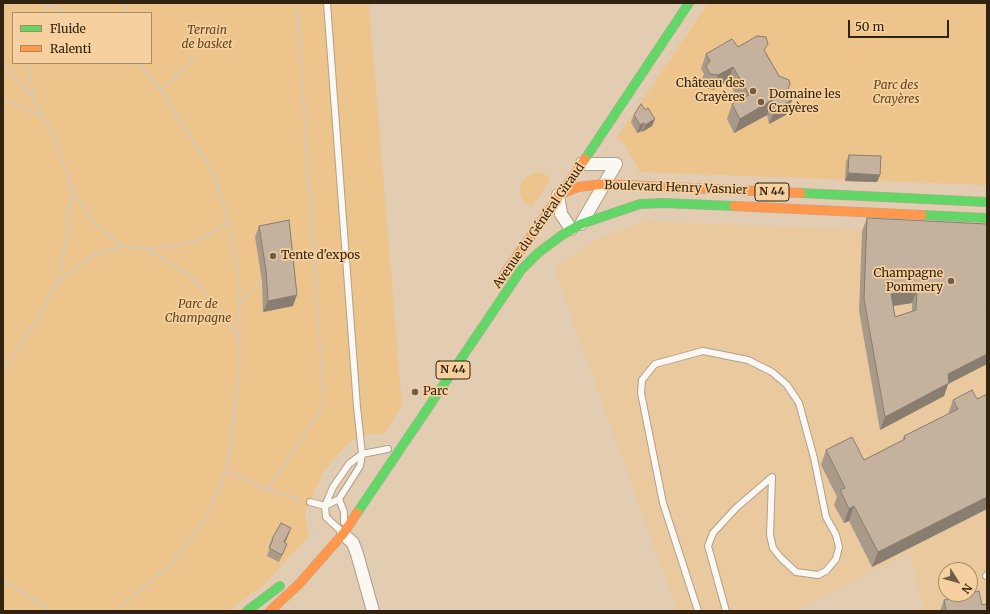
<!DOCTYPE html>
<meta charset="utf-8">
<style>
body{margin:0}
#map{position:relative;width:990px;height:614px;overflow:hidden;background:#e2cdb2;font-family:Merriweather,serif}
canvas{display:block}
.frame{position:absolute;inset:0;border:4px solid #31230f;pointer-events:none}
.legend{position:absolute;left:12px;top:12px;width:140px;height:52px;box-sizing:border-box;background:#f6d09e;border:1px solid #a78b65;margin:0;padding:5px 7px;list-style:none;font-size:12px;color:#31230f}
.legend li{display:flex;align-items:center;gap:8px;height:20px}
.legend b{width:20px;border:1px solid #a78b65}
.north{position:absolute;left:938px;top:562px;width:40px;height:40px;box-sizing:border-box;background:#f6d09e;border:1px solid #a78b65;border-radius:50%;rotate:127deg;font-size:11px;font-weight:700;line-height:16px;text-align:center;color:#31230f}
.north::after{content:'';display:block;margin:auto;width:14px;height:18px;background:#6f5e48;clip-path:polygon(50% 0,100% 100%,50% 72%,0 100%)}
.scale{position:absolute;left:848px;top:20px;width:101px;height:18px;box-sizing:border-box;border:2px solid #31230f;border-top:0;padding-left:5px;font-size:12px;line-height:14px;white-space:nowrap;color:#31230f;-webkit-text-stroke:3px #f6d09e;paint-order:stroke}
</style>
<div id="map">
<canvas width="990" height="614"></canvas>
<div class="frame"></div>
<ul class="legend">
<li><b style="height:5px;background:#63d668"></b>Fluide</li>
<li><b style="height:5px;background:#ff974d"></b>Ralenti</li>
</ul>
<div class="north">N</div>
<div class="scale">50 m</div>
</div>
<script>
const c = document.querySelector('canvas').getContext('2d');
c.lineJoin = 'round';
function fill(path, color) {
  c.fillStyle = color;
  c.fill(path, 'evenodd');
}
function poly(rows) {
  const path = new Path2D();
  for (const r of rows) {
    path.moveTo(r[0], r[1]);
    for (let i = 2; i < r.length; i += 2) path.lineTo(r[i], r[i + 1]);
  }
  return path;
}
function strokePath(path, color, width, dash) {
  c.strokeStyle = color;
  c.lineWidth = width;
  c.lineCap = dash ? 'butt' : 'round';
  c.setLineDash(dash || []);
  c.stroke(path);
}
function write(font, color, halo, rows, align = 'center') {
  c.font = font + ' Merriweather,serif';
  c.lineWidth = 3.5;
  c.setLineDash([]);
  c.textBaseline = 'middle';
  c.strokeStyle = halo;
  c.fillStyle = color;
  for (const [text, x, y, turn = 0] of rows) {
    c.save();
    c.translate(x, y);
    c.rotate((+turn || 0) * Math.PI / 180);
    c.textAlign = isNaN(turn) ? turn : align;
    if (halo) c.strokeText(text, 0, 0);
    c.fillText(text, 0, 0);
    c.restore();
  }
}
const built = poly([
 [647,221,987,236,987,611,924,611,909,553,795,611,677,611,554,268,596,240],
 [946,570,970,570,970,594,946,594]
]);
const green = poly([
 [3,3,369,3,402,405,385,433,361,435,352,440,338,455,324,471,305,513,309,536,263,586,228,611,3,611],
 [13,13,151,13,151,63,13,63],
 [708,3,987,3,987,185,640,172,622,140,616,139],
 [534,173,543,173,551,178,532,207,524,202,520,194,520,184,526,177]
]);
const path = poly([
 [44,3,67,13],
 [44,13,47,4],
 [124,13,128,3],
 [28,63,33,98],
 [3,64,33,98,56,141,72,188,67,239,57,283],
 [161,90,199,54],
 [3,98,42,117],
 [72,189,94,223,121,245],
 [149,249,188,243,207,236,229,222],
 [239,304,262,281],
 [3,372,43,310,56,284,91,257,121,246,148,249,185,272,201,287,239,336],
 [227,471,267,490,302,500],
 [325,481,339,459,352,445],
 [267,490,324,405,297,3],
 [311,511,309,515,315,539],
 [3,580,51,611],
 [115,611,168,568,203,522,227,471,239,375,239,282,229,222,213,172,161,90,138,63]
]);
const lane = poly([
 [327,3,357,407,362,454,360,466,339,499],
 [310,502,325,506,339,499,344,512,344,522],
 [342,532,326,517,325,506,333,487,349,464,362,454,388,449],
 [986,576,987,575],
 [698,611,663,503,641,393,642,380,655,364,703,351,748,360,772,372,787,385,799,403,814,458,826,517,836,535,839,547,836,559,826,571,818,575,796,572,781,558,773,548,770,535,772,477],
 [726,611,708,546,713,533,736,508,772,477]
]);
const street = poly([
 [581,164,616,164],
 [558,195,561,214,571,229],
 [581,224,616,164],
 [343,534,353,543,357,554,373,611]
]);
const fast = poly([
 [585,159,689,3],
 [801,193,987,202],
 [922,215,987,218],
 [357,513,521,270,538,253,562,235,581,224,640,204,663,203,734,206],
 [247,611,280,586]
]);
const slow = poly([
 [558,195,578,187,604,184,801,193],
 [734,206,922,215],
 [503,276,585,159],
 [270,611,299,584,343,534,357,513]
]);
const wall = poly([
 [738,47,765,51,779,76,790,84,787,92,792,100,786,115,769,124,767,115,734,133,727,119,732,104,739,101,728,81,713,90,705,88,701,81,704,74,701,69,706,54],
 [645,110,655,119,652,126,642,132,641,131,637,133,631,122,634,115],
 [849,155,880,175,877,182,845,181,846,162],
 [867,218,987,354,987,364,948,384,944,396,880,430,859,311,862,231],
 [912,303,912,311,895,317,893,306],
 [259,226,293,306,263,312,262,281,255,237],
 [987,394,987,509,872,567,849,521,844,523,834,505,837,497,821,465,826,450,864,460,902,441,904,436,948,414,953,400,977,399],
 [288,536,285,543,284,552,279,562,267,556,270,547,269,546,272,539],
 [944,600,982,605,987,611,940,611]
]);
const shadedWall = poly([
 [733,67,728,81,713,90,718,75],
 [790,84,785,99,792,100,786,115,769,124,775,109],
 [772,100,767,115,734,133,740,119],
 [655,119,652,126,642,132,645,125],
 [644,123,641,131,637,133,640,125],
 [848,173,880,175,877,182,845,181],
 [917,290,912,303,886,307,891,294],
 [297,295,293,306,263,312,268,301],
 [987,354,987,364,948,384,944,396,880,430,885,417,948,374],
 [987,497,987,509,872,567,878,552],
 [854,506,849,521,844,523,849,509],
 [291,528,288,536,281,550,284,542]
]);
const building = poly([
 [757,36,766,37,768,44,764,50,779,76,789,80,790,84,787,91,792,100,775,109,772,100,740,119,732,104,749,95,733,67,718,75,710,74,706,66,710,61,706,54,732,39,738,47,757,36],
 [641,104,645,110,648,108,655,119,645,125,644,123,640,125,634,115,641,104],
 [849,155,881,156,880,175,848,173,849,155],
 [867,218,987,224,987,304,986,304,987,308,987,354,948,374,949,383,885,417,864,299,867,218],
 [917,290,916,310,895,317,891,294,917,290],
 [289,220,297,295,268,301,266,270,259,226,289,220],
 [972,390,977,399,987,394,987,497,878,552,854,506,849,509,840,490,845,488,826,450,852,437,864,460,905,439,904,436,958,409,953,400,972,390],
 [281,523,291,528,284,542,287,544,282,555,269,548,273,539,272,539,281,523],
 [979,591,982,605,987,604,987,611,946,611,944,600,979,591]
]);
const markers = [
 [753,91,4,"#6f5e48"],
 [761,102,4,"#6f5e48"],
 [273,256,4,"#6f5e48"],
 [951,281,4,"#6f5e48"],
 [415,392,4,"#6f5e48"]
];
const shields = [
 [772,192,34],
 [453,370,34]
];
const shieldNames = [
 ["N 44",772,192],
 ["N 44",453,370]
];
const parkNames = [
 ["Terrain",207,31],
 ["de basket",207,45],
 ["Parc des",896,86],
 ["Crayères",896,100],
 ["Parc de",198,305],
 ["Champagne",198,319]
];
const poiNames = [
 ["Château des",745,84,"right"],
 ["Crayères",745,98,"right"],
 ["Domaine les",769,95],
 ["Crayères",769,109],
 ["Tente d'expos",281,256],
 ["Champagne",943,274,"right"],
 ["Pommery",943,288,"right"],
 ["Parc",423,392]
];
const streetNames = [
 ["Boulevard Henry Vasnier",676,188,2],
 ["Avenue du Général Giraud",539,226,-55]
];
fill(built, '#eac99e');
fill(green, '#ecc48c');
strokePath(lane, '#b0a08b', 8);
strokePath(street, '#b0a08b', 14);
strokePath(fast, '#baa599', 10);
strokePath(slow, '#baa599', 10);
strokePath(path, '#d2cbc3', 2.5, [3, 2]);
strokePath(lane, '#fbf8f3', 6);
strokePath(street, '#fbf8f3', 12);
strokePath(fast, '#63d668', 9);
strokePath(slow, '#ff974d', 9);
fill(wall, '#a99989');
fill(shadedWall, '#897d6f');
fill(building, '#c4b29f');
strokePath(building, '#897d6f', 1);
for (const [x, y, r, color] of markers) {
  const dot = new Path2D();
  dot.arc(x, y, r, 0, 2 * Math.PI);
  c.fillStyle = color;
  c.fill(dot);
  strokePath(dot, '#f6d09e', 1.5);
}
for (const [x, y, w] of shields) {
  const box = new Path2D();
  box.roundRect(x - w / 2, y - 9, w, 18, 3);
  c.fillStyle = '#f6d09e';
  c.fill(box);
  strokePath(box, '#31230f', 1);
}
write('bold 11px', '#31230f', null, shieldNames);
write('italic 12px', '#60451f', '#f6d09e', parkNames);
write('12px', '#31230f', '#f6d09e', poiNames, 'left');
write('12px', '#31230f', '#f6d09e', streetNames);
</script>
